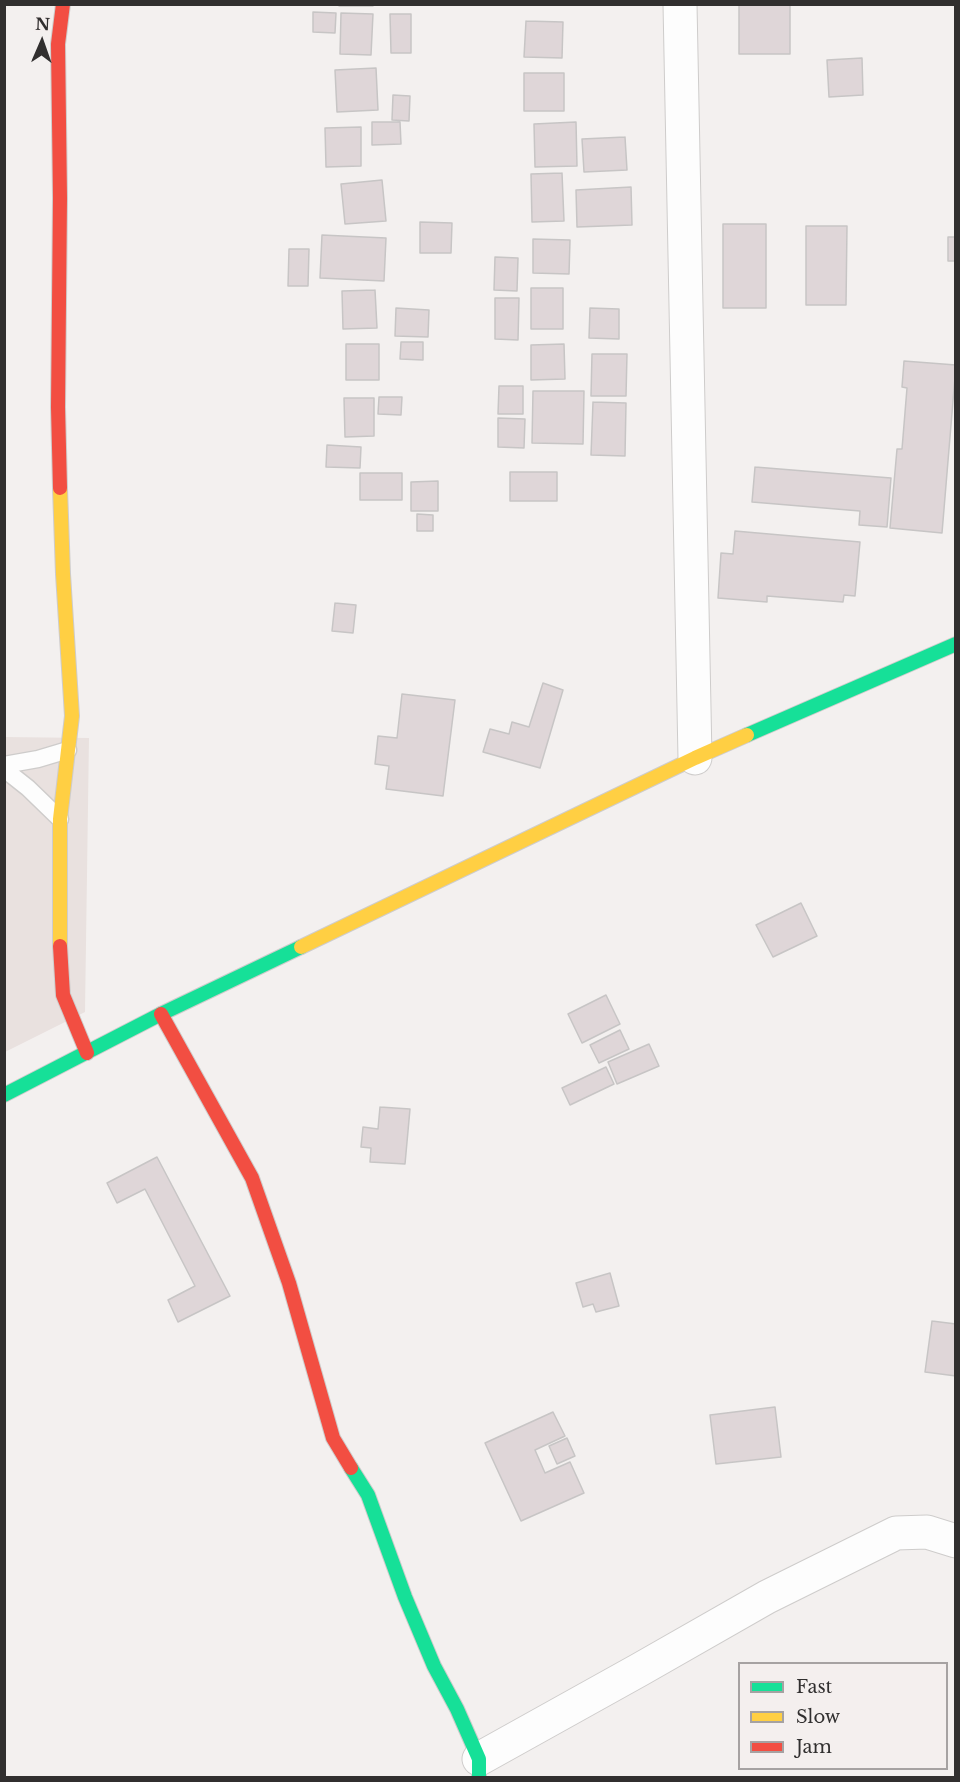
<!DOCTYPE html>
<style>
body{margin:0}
#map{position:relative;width:960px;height:1782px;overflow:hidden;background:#f3f0ef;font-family:"Libre Baskerville",serif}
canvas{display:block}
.frame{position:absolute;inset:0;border:6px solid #312f2f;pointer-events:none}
.legend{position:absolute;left:738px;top:1662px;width:210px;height:108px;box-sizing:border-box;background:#f4efee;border:2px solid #a6a2a2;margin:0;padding:8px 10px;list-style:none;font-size:18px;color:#312f2f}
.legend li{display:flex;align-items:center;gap:12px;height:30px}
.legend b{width:30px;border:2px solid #a6a2a2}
.north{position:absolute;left:12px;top:12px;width:60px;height:60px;-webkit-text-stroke:4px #f4efee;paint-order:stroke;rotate:2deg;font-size:16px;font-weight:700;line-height:24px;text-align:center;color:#312f2f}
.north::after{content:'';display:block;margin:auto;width:21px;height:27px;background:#312f2f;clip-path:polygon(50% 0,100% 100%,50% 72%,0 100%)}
</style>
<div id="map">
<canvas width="960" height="1782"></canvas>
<div class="frame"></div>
<ul class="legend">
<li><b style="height:8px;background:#16e098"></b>Fast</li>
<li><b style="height:8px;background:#ffcf43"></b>Slow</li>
<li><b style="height:8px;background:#f24e42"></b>Jam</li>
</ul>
<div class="north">N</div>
</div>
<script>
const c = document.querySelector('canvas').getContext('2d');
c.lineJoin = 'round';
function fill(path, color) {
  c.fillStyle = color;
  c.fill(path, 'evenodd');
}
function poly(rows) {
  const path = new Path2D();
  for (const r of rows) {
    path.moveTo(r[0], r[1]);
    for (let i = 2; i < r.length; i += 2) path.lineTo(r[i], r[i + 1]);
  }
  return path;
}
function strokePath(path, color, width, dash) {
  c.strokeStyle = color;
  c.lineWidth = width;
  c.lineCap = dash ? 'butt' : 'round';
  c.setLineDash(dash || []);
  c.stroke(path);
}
const built = poly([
 [5,737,89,738,85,1012,5,1052]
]);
const building = poly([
 [339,4,373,4,373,6,339,6,339,4],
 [739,4,790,4,790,54,739,54,739,4],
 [313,12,336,13,335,33,313,32,313,12],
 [341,13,373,14,371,55,340,54,341,13],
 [390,14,411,14,411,53,391,53,390,14],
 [526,21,563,22,562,58,524,57,526,21],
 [862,58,863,95,829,97,827,60,862,58],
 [376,68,378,110,337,112,335,70,376,68],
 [524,73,564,73,564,111,524,111,524,73],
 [393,95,410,96,409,121,392,120,393,95],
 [372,122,400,122,401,144,372,145,372,122],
 [576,122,577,166,535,167,534,124,576,122],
 [361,127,361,166,326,167,325,128,361,127],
 [625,137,627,170,584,172,582,139,625,137],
 [562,173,564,221,532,222,531,174,562,173],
 [382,180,386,221,345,224,341,184,382,180],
 [631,187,632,225,577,227,576,190,631,187],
 [420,222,452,223,451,253,420,253,420,222],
 [723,224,766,224,766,308,723,308,723,224],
 [806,226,847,226,846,305,806,305,806,226],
 [322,235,386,238,384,281,320,278,322,235],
 [948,237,956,237,956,261,948,261,948,237],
 [533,239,570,240,569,274,533,273,533,239],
 [289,249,309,249,308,286,288,286,289,249],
 [495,257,518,258,517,291,494,290,495,257],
 [531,288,563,288,563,329,531,329,531,288],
 [375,290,377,328,343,329,342,291,375,290],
 [495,298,519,298,518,340,495,339,495,298],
 [396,308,429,310,428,337,395,336,396,308],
 [590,308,619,309,619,339,589,338,590,308],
 [401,342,423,342,423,360,400,359,401,342],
 [346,344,379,344,379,380,346,380,346,344],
 [564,344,565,379,531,380,531,345,564,344],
 [592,354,627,354,626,396,591,396,592,354],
 [904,361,956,365,942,533,890,528,897,449,902,449,907,388,902,387,904,361],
 [499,386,523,386,523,414,498,414,499,386],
 [533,391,584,391,583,444,532,443,533,391],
 [379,397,402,397,401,415,378,414,379,397],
 [344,398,374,398,374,436,345,437,344,398],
 [593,402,626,403,625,456,591,455,593,402],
 [498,418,525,419,524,448,498,447,498,418],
 [327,445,361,447,360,468,326,467,327,445],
 [755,467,891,478,887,527,859,525,860,511,752,502,755,467],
 [510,472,557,472,557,501,510,501,510,472],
 [360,473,402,473,402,500,360,500,360,473],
 [438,481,438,511,411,511,411,482,438,481],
 [417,514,433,515,433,531,417,531,417,514],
 [735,531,860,542,855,596,844,595,843,602,767,596,767,602,718,598,721,553,733,554,735,531],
 [335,603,356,605,353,633,332,631,335,603],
 [543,683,563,690,540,768,483,752,490,729,509,734,512,722,529,727,543,683],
 [402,694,455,700,443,796,386,789,389,766,375,764,378,736,397,738,402,694],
 [801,903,817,936,773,957,756,925,801,903],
 [606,995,620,1024,582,1043,568,1014,606,995],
 [620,1030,629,1049,599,1063,590,1045,620,1030],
 [649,1044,659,1066,617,1084,608,1062,649,1044],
 [606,1067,614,1084,570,1105,562,1088,606,1067],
 [380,1107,410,1109,405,1164,370,1162,371,1148,361,1147,363,1127,378,1129,380,1107],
 [157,1157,230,1296,178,1322,168,1300,195,1286,145,1189,117,1203,107,1183,157,1157],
 [610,1273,619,1306,596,1312,593,1304,583,1307,576,1283,610,1273],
 [932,1321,956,1324,956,1376,925,1372,932,1321],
 [775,1407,781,1457,716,1464,710,1415,775,1407],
 [553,1412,565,1436,535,1450,545,1473,570,1462,584,1493,521,1521,485,1443,553,1412],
 [567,1438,575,1456,557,1464,549,1446,567,1438]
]);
const lane = poly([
 [4,765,38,759,68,750],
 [4,769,28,788,60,819]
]);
const street = poly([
 [680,4,695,758],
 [479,1759,639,1670,767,1597,896,1533,927,1532,956,1541]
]);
const fast = poly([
 [747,735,956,644],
 [4,1095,161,1014,301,947],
 [351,1468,368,1495,405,1597,434,1666,457,1709,479,1759,479,1778]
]);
const slow = poly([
 [60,946,60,819,72,716,63,574,60,488],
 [301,947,695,758,747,735]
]);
const jam = poly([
 [60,488,58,407,60,198,58,44,63,4],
 [60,946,63,995,87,1053],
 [161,1014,252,1178,289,1283,333,1438,351,1468]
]);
fill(built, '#e9e1df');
fill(building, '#dfd6d8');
strokePath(building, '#c7c5c5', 1.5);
strokePath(lane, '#cecccb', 19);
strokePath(street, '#cecccb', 35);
strokePath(fast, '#cecccb', 16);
strokePath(slow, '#cecccb', 16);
strokePath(jam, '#cecccb', 16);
strokePath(lane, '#fdfdfd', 16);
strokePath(street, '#fdfdfd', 33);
strokePath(fast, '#16e098', 14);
strokePath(slow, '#ffcf43', 14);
strokePath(jam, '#f24e42', 14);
</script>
